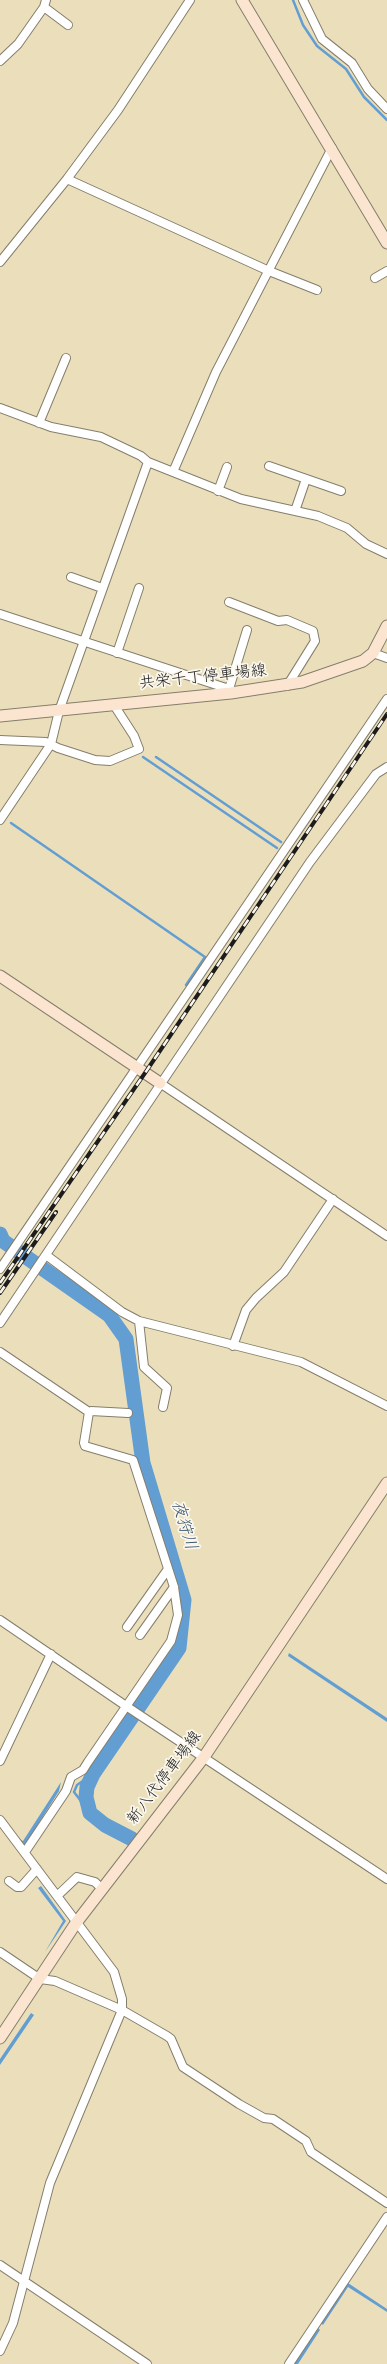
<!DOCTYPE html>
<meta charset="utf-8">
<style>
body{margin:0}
canvas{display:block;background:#ebdfbb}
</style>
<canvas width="387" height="2364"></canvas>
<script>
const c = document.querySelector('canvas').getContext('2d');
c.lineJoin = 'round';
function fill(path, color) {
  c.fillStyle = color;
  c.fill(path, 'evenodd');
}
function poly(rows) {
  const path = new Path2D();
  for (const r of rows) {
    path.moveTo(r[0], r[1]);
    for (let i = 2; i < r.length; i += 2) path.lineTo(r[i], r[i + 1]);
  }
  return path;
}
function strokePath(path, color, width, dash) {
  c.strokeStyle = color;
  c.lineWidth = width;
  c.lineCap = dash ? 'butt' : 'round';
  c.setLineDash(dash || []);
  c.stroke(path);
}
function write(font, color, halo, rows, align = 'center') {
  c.font = font + ' Dekko,"Klee One",sans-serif';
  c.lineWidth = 3.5;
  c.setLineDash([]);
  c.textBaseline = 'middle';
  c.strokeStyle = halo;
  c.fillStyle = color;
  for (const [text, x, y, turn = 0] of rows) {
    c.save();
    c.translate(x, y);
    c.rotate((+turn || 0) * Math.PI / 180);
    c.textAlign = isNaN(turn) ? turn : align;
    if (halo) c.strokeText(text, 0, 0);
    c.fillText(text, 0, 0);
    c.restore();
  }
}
const water = poly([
 [289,1653,387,1718,387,1722,288,1656],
 [61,1782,59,1791,25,1845,17,1838,23,1841],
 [41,1886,66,1921,45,1952,63,1921,38,1888],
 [31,2013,34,2015,0,2065,0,2059],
 [348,2283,387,2309,387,2312,348,2287,323,2325,321,2323],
 [318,2328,320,2330,298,2364,294,2364]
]);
const stream = poly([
 [293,0,303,25,317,46,346,69,364,97,387,120],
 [143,757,277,848],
 [156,757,281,842],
 [11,823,205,957,186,985],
 [90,1813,74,1792,77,1785,93,1774]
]);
const river = poly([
 [0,1234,3,1241,109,1315,126,1339,143,1463,184,1600,179,1648,93,1774,87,1787,86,1797,90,1813,105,1825,132,1839]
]);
const street = poly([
 [303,0,322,39,352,63,368,89,387,109],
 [44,7,68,25],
 [0,61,18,44,44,7,46,0],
 [67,179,269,271,317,290],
 [0,262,67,179,118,110,190,0],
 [375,278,387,271],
 [0,408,51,427,101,437,141,456,148,462,241,499,318,516,347,528,366,544,387,554],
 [39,423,66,358],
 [269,466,341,491],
 [173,472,216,372,332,148],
 [218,491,227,467],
 [295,511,306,479],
 [71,577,102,588],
 [229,602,278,621,287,620,313,631,315,641,287,686],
 [0,614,229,689,231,693],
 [117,653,139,588],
 [373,653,387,658],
 [229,689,247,630],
 [0,740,46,742,58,748,95,760,110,761,139,749,134,736,114,705],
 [0,820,51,744,59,711,148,462],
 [160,1083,387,1236],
 [46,1255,122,1312,139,1321,301,1362,387,1406],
 [0,1269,387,699],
 [139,1321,144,1367,167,1388,163,1407],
 [0,1323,310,862,376,774,387,767],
 [233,1346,246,1310,256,1298,284,1272,333,1199],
 [0,1352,89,1412,84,1443,85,1446,133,1460,174,1587,178,1615,171,1641,88,1762,83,1770,71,1777,66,1791,25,1852],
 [89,1412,91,1411,128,1413],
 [0,1620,126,1706,387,1879],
 [127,1627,168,1569],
 [140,1635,174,1587],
 [0,1761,51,1654],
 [0,1820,114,1972,122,1999,122,2010,50,2183,13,2323,0,2351],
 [9,1881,17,1887,21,1887,37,1869],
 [57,1896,77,1877,95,1882,102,1889],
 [0,1952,40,1979,55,1981,122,2010,167,2036,171,2039,183,2067,239,2104,264,2118,273,2119,306,2141,311,2152,387,2203],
 [0,2265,147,2364],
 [289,2364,387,2217]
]);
const secondary = poly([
 [242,0,387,243],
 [0,716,231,693,302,682,363,661,373,653,387,626],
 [0,976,160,1083],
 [0,2038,76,1923,204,1757,387,1483]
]);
const rail = poly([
 [0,1283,145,1073,387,714],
 [0,1293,56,1212]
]);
const streetNames = [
 ["共栄千丁停車場線",203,679,-6],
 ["新八代停車場線",166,1779,-53]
];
const waterNames = [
 ["夜狩川",182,1526,73]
];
fill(water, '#639ed3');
strokePath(stream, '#639ed3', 2.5);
strokePath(river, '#639ed3', 15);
strokePath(street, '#847e6c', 10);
strokePath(secondary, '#847e6c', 13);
strokePath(street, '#fff', 8);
strokePath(secondary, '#fce5d0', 11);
strokePath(rail, '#1c1c1c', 4);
strokePath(rail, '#fbf7ec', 2.5, [8]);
write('16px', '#1c1c1c', '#fbf7ec', streetNames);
write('italic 17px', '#3c566e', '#fbf7ec', waterNames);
</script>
